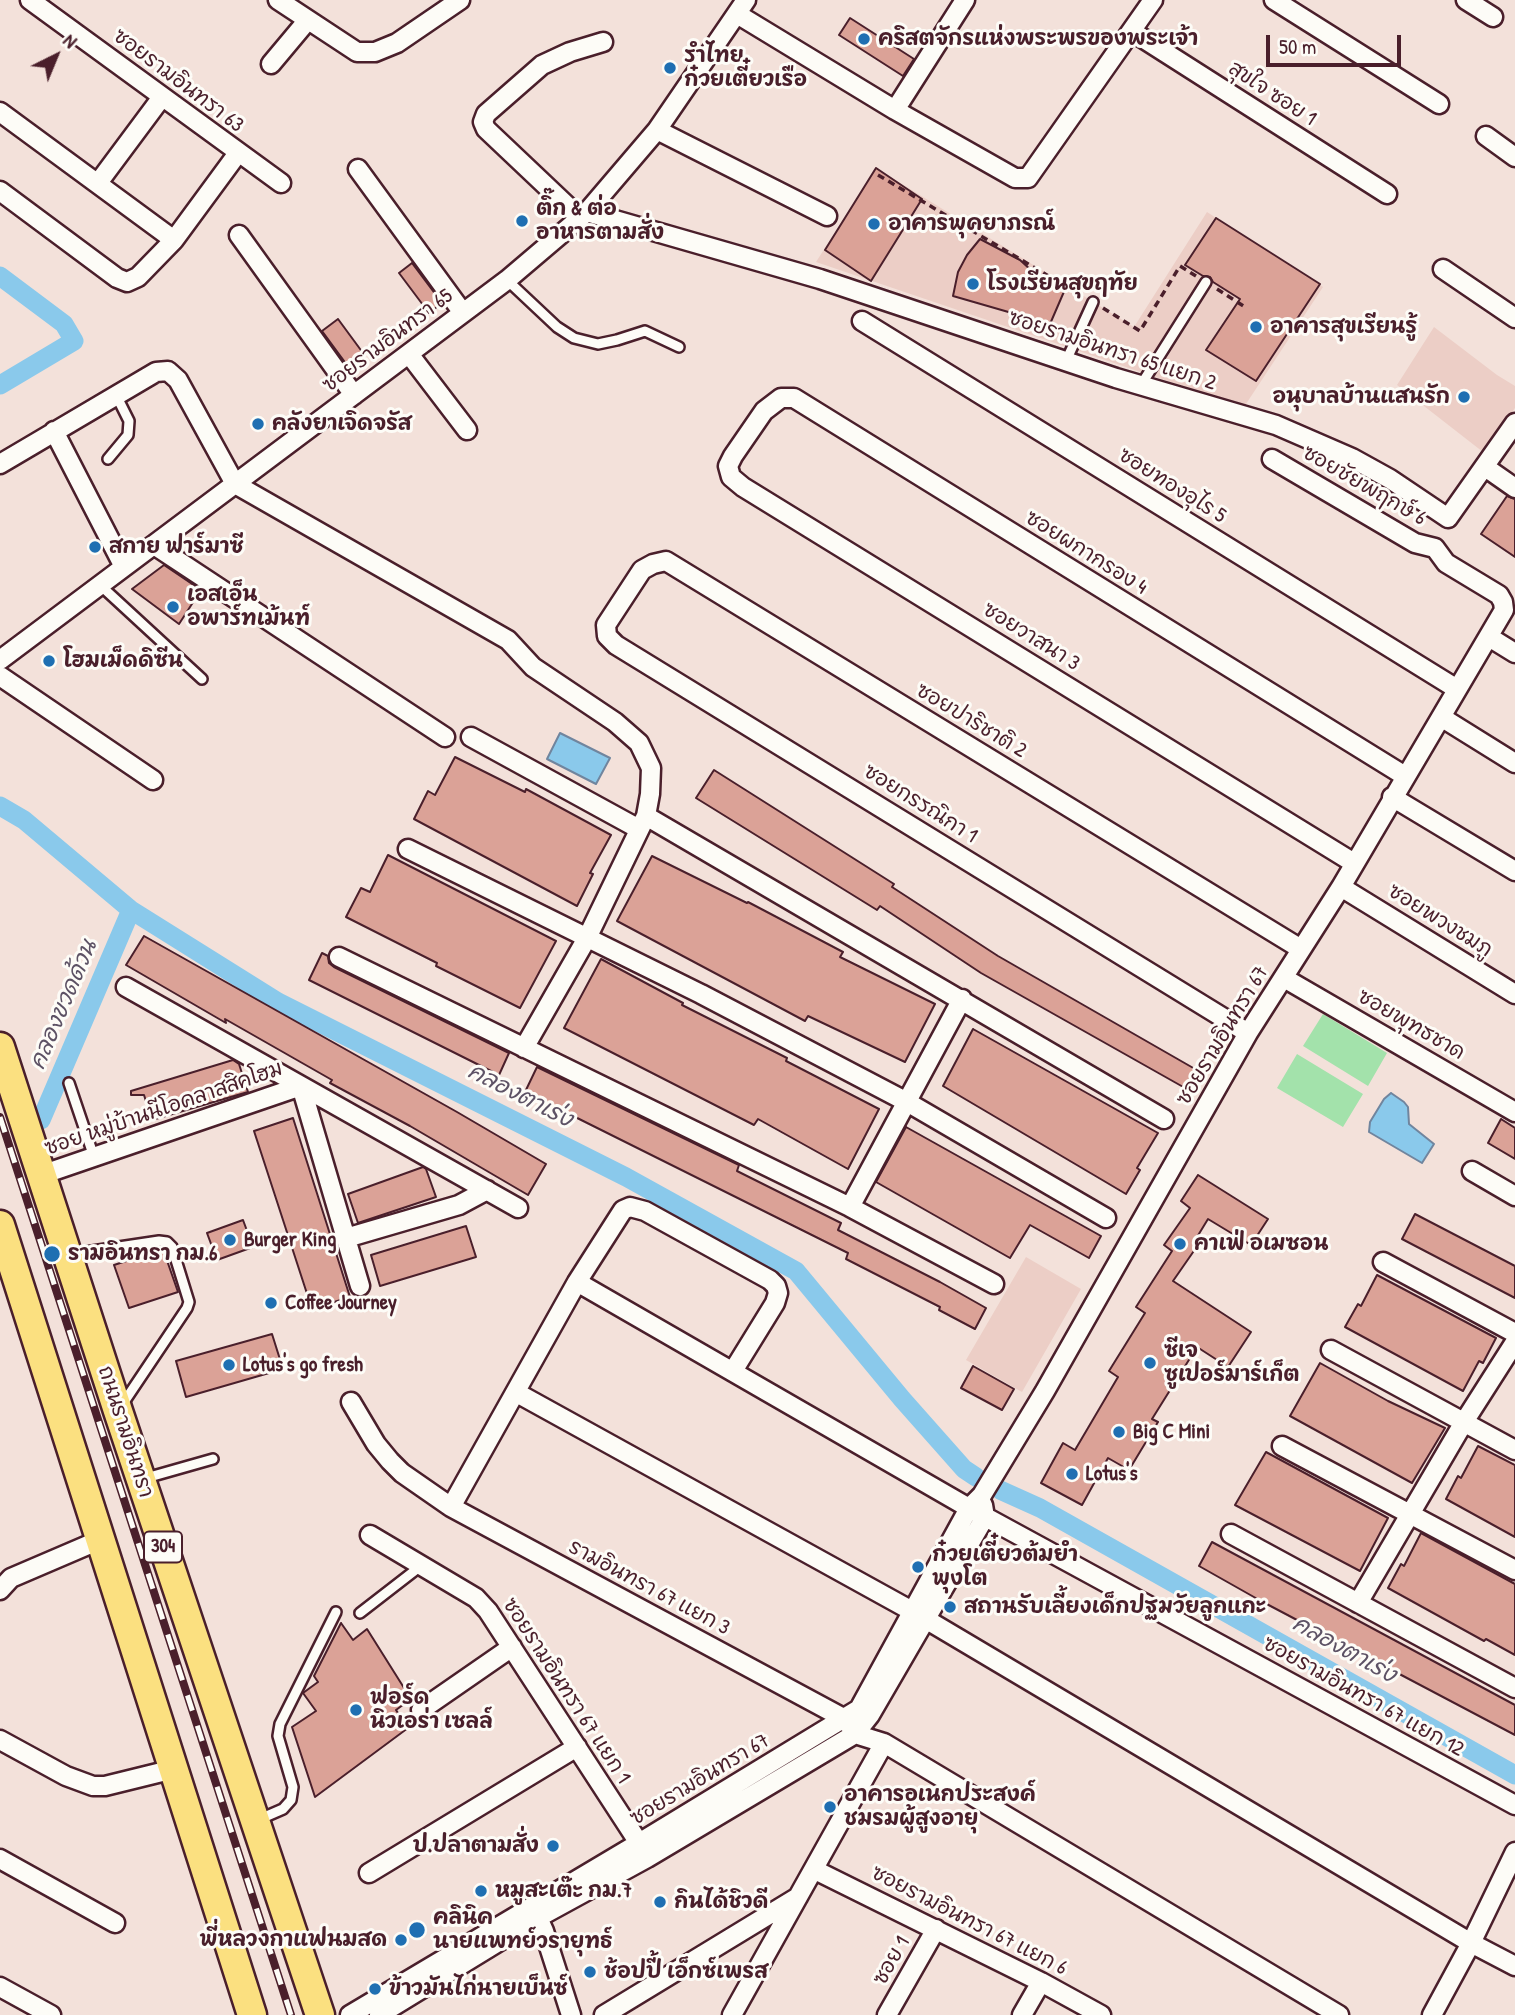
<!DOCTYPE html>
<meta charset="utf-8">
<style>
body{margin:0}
#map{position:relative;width:1515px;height:2015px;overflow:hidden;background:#f3e1da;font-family:"Patrick Hand",sans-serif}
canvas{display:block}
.north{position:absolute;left:21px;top:21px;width:70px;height:70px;-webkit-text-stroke:5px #fdfcf7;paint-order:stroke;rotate:43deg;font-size:19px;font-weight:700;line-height:28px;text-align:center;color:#4a1f2b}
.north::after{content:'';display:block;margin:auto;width:24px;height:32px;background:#4a1f2b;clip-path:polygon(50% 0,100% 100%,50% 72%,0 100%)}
.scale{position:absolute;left:1266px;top:35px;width:135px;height:32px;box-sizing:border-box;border:4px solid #4a1f2b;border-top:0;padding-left:9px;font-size:21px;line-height:24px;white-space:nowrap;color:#4a1f2b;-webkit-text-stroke:5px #fdfcf7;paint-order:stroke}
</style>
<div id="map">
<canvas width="1515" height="2015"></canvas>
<div class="north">N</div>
<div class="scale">50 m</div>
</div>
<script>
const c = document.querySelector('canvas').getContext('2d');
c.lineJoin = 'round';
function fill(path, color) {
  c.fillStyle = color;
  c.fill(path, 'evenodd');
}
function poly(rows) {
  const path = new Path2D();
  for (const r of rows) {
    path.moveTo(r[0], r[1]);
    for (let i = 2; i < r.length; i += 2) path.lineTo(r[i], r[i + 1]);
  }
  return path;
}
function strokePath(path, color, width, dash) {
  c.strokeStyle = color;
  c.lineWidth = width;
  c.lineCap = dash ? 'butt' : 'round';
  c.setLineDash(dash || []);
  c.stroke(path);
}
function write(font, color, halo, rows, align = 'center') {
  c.font = font + ' "Patrick Hand","Playpen Sans Thai",sans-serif';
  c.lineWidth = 6;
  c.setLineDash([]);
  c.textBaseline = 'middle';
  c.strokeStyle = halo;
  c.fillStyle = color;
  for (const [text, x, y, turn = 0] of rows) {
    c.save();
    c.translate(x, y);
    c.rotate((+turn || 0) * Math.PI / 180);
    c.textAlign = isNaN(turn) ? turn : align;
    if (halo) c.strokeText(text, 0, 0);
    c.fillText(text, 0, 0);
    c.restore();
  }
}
const built = poly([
 [876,168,1134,327,1207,212,1323,287,1244,407,816,262],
 [1434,327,1497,375,1515,386,1515,408,1483,452,1397,385],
 [1026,1257,1081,1289,1022,1392,966,1360]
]);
const green = poly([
 [1323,1014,1387,1053,1368,1086,1303,1046],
 [1297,1054,1363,1094,1343,1127,1277,1088]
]);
const water = poly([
 [560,733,610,758,596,784,547,759,560,733],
 [1391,1093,1404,1102,1408,1107,1409,1124,1434,1144,1422,1163,1369,1132,1370,1122,1384,1099,1391,1093]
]);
const canal = poly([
 [0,276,64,324,74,341,0,385],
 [0,806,24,820,131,910,278,1002,626,1177,796,1271,902,1399,964,1469,976,1477],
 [41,1120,131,910],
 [1000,1490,1040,1508,1515,1775]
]);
const building = poly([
 [850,18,914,59,903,76,839,35,850,18],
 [876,168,922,199,871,281,825,250,876,168],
 [1216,218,1320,284,1256,381,1206,350,1240,299,1213,282,1210,277,1203,276,1185,265,1216,218],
 [980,239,1020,260,1033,272,1066,287,1050,324,953,296,958,272,967,255,980,239],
 [412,263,442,303,429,313,399,273,412,263],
 [338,319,363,353,347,365,322,331,338,319],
 [1507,496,1515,499,1515,557,1481,534,1507,496],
 [164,565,201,590,179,624,132,589,164,565],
 [455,757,525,792,526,789,611,835,590,873,593,874,577,906,414,819,428,791,435,795,455,757],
 [714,770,894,884,892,887,998,956,1195,1069,1185,1088,981,973,880,906,877,910,696,798,714,770],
 [388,855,556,941,520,1008,436,966,437,963,346,917,361,888,370,892,388,855],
 [652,856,747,903,748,902,843,952,840,957,935,1004,905,1062,808,1016,805,1021,617,921,652,856],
 [144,936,457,1112,546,1164,528,1195,410,1126,330,1083,332,1080,225,1019,226,1023,126,965,144,936],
 [322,953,328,956,329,963,334,967,509,1053,499,1075,309,980,322,953],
 [601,959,683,1003,682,1005,787,1058,786,1061,879,1109,848,1169,758,1119,754,1125,564,1028,601,959],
 [973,1029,1158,1133,1137,1168,1140,1170,1126,1194,943,1086,973,1029],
 [233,1060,239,1064,248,1092,152,1120,144,1095,131,1095,131,1091,233,1060],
 [537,1067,739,1165,737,1171,841,1223,838,1230,940,1282,986,1308,975,1329,939,1310,940,1307,846,1259,848,1253,525,1092,537,1067],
 [293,1118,350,1297,312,1309,254,1131,293,1118],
 [1501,1119,1515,1128,1515,1159,1488,1143,1501,1119],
 [906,1127,1101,1236,1089,1258,1030,1225,1010,1258,876,1182,906,1127],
 [423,1167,426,1169,436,1197,358,1223,348,1194,423,1167],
 [1198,1175,1268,1219,1251,1245,1208,1219,1194,1242,1198,1245,1173,1281,1251,1332,1228,1367,1197,1347,1152,1419,1158,1422,1129,1470,1108,1458,1082,1505,1041,1483,1063,1443,1075,1450,1118,1377,1109,1371,1145,1313,1136,1307,1172,1251,1164,1245,1190,1208,1181,1201,1198,1175],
 [1415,1214,1515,1266,1515,1298,1402,1239,1415,1214],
 [243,1220,253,1247,217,1260,207,1233,243,1220],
 [466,1226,476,1257,380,1286,371,1255,466,1226],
 [163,1249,178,1292,129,1308,114,1265,163,1249],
 [1377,1275,1496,1338,1483,1363,1479,1361,1463,1391,1345,1327,1358,1304,1361,1306,1377,1275],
 [272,1334,283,1369,186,1397,176,1361,272,1334],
 [1320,1363,1388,1401,1445,1428,1412,1483,1290,1416,1320,1363],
 [973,1366,1014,1389,1002,1410,961,1388,973,1366],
 [1478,1446,1515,1465,1515,1537,1446,1499,1458,1476,1461,1478,1478,1446],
 [1266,1452,1388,1518,1360,1571,1235,1505,1266,1452],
 [1421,1533,1515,1584,1515,1655,1486,1639,1484,1641,1388,1588,1401,1564,1404,1566,1421,1533],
 [1212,1542,1515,1705,1515,1735,1261,1601,1199,1566,1212,1542],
 [341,1623,353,1640,367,1629,411,1699,396,1710,408,1728,315,1797,292,1727,316,1711,303,1693,318,1682,314,1676,341,1623]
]);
const path = poly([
 [878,175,1084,297],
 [1217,289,1245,307],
 [1103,308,1140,331,1180,266,1196,276]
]);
const service = poly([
 [507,280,557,327,574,338,598,344,617,340,645,331,679,347],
 [1066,361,1093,302],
 [1141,385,1206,282],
 [108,459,128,435,129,421,117,397],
 [100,585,202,679],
 [69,1083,94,1157],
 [72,1254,159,1241,167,1242,172,1247,189,1302,187,1308,122,1405],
 [146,1478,213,1459],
 [360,1613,422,1565],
 [260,1819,283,1809,291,1800,293,1787,278,1736,280,1724,336,1612]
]);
const minor = poly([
 [30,0,281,183],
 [278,0,357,52,375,52,397,43,460,0],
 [1274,0,1439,104],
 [1466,0,1493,17],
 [737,14,895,110,1015,178,1028,178,1153,0],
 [1133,32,1387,194],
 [271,64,307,21],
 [895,110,965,0],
 [0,112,174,240],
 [657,130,827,216],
 [1486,136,1515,157],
 [358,169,463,313],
 [98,183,162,97],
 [0,191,117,278,127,282,138,277,174,240,238,153],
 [587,212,820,279,1116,378,1276,425,1352,458,1390,479,1448,518,1515,423],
 [580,218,486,129,483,122,486,114,542,65,570,52,603,42],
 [239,235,354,395],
 [1443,269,1515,318],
 [862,321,1457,689],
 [409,354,467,430],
 [54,431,124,567],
 [1272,459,1415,543,1435,548],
 [0,464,156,372,168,371,178,380,235,484,508,640,533,667,615,722,639,743,651,768,650,794,646,816,1164,1119],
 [1485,467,1515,488],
 [154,545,445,737],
 [1489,637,1515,653],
 [0,660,507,280,587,212,657,130,746,0],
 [0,676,153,780],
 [1441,717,1515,763],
 [471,737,639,829],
 [1392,797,1515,871],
 [408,849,701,994,907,1102,1106,1218],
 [1354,863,743,487,731,477,728,466,733,456,764,411,781,398,794,398,1405,776],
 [1341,887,1515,994],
 [339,957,850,1207,994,1284],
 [1284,978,1515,1112],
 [126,987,518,1208],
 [1248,1033,616,645,607,636,606,625,642,570,653,564,666,561,1301,949],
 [524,1048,587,938,646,816],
 [1472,1171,1515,1196],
 [41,1175,301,1086,360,1286],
 [850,1207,962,999],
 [346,1238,459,1205,487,1190],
 [1383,1262,1515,1333],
 [577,1282,969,1508,1515,1805],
 [1331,1350,1515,1450],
 [517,1393,912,1611,1471,1943,1515,1966],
 [351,1402,376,1444,390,1461,402,1473,451,1507,845,1719,849,1725],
 [1282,1446,1515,1570],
 [451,1507,577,1282,623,1210,630,1207,645,1211,770,1280,776,1286,778,1293,775,1303,733,1371],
 [1231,1534,1515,1688],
 [370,1535,476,1598,488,1611,639,1843],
 [0,1590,11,1578,102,1539],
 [1358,1603,1464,1422,1515,1342],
 [421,1710,512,1647],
 [855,1734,884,1743,1339,2015],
 [0,1740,66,1776,93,1786,105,1786,174,1769],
 [0,1859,115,1923],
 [815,1870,1041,1982,1101,2015],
 [369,1873,577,1747],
 [534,1909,544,1931,571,2015],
 [0,1987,51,2015],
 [350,2015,639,1843,859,1709,969,1508,982,1495,1045,1391,1248,1033,1341,887,1504,610,1503,602,1499,595,1446,563,1435,548],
 [379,2015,539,1917,647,1858,855,1734,870,1715,985,1517,983,1505],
 [604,2015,798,1897],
 [732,2015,884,1743],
 [887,2015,936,1929],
 [1022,2015,1041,1982],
 [1432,2015,1471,1943,1515,1852]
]);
const primary = poly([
 [0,1047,118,1411,320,2015],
 [0,1225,252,2015]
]);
const rail = poly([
 [0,1117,291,2015]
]);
const markers = [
 [864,39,7,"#1f6fb2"],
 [670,68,7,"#1f6fb2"],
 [522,221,7,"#1f6fb2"],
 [874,224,7,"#1f6fb2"],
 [973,284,7,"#1f6fb2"],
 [1256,327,7,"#1f6fb2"],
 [1464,397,7,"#1f6fb2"],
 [258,424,7,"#1f6fb2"],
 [95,547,7,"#1f6fb2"],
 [173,607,7,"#1f6fb2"],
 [49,661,7,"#1f6fb2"],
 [230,1240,7,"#1f6fb2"],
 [1180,1244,7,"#1f6fb2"],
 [52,1254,9,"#1f6fb2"],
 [271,1303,7,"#1f6fb2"],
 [1150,1363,7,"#1f6fb2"],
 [229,1365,7,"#1f6fb2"],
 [1119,1432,7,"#1f6fb2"],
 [1072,1474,7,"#1f6fb2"],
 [918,1567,7,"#1f6fb2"],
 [950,1607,7,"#1f6fb2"],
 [356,1710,7,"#1f6fb2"],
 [830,1807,7,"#1f6fb2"],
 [553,1846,7,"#1f6fb2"],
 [481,1891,7,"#1f6fb2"],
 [660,1902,7,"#1f6fb2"],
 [417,1930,9,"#1f6fb2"],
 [401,1940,7,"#1f6fb2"],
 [590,1972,7,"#1f6fb2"],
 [375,1989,7,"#1f6fb2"]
];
const shields = [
 [163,1547,38]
];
const shieldNames = [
 ["304",163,1547]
];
const poiNames = [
 ["คริสตจักรแห่งพระพรของพระเจ้า",878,39],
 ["รำไทย",684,56],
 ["ก๋วยเตี๋ยวเรือ",684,80],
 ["ติ๊ก & ต่อ",536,209],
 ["อาหารตามสั่ง",536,233],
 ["อาคารพุคยาภรณ์",888,224],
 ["โรงเรียนสุขฤทัย",987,284],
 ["อาคารสุขเรียนรู้",1270,327],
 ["อนุบาลบ้านแสนรัก",1450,397,"right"],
 ["คลังยาเจิดจรัส",272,424],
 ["สกาย ฟาร์มาซี",109,547],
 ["เอสเอ็น",187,595],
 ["อพาร์ทเม้นท์",187,619],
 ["โฮมเม็ดดิซีน",63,661],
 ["Burger King",244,1240],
 ["คาเฟ่ อเมซอน",1194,1244],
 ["รามอินทรา กม.6",68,1254],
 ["Coffee Journey",285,1303],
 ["ซีเจ",1164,1351],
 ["ซูเปอร์มาร์เก็ต",1164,1375],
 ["Lotus's go fresh",243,1365],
 ["Big C Mini",1133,1432],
 ["Lotus's",1086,1474],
 ["ก๋วยเตี๋ยวต้มยำ",932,1555],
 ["พุงโต",932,1579],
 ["สถานรับเลี้ยงเด็กปฐมวัยลูกแกะ",964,1607],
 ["ฟอร์ด",370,1698],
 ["นิวเอร่า เซลล์",370,1722],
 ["อาคารอเนกประสงค์",844,1795],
 ["ชมรมผู้สูงอายุ",844,1819],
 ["ป.ปลาตามสั่ง",539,1846,"right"],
 ["หมูสะเต๊ะ กม.7",495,1891],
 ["กินได้ชิวดี",674,1902],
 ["คลินิค",433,1918],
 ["นายแพทย์วรายุทธ์",433,1942],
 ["พี่หลวงกาแฟนมสด",387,1940,"right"],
 ["ช้อปปี้ เอ็กซ์เพรส",604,1972],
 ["ข้าวมันไก่นายเบ็นซ์",389,1989]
];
const streetNames = [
 ["ซอยรามอินทรา 63",178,81,37],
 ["สุขใจ ซอย 1",1272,94,33],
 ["ซอยรามอินทรา 65",388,341,-37],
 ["ซอยรามอินทรา 65 แยก 2",1112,351,18],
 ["ซอยทองอุไร 5",1172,486,32],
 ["ซอยชัยพฤกษ์ 6",1364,486,30],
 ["ซอยผกากรอง 4",1086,553,32],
 ["ซอยวาสนา 3",1031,637,32],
 ["ซอยปาริชาติ 2",971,721,31],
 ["ซอยกรรณิกา 1",920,804,32],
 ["ซอยพวงชมภู",1440,921,32],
 ["ซอยพุทธชาด",1411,1025,30],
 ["ซอยรามอินทรา 67",1223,1036,-59],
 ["ซอย หมู่บ้านนีโอคลาสสิคโฮม",164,1109,-19],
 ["ถนนรามอินทรา",125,1432,72],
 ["รามอินทรา 67 แยก 3",649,1588,28],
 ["ซอยรามอินทรา 67 แยก 1",566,1691,57],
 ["ซอยรามอินทรา 67 แยก 12",1363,1697,29],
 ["ซอยรามอินทรา 67",700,1780,-31],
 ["ซอยรามอินทรา 67 แยก 6",969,1921,27],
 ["ซอย 1",892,1961,-60]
];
const waterNames = [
 ["คลองขวดด้วน",64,1005,-67],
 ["คลองตาเร่ง",520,1096,27],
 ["คลองตาเร่ง",1344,1650,29]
];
fill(built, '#eccec6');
fill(green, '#a3e2ab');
fill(water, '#8ac9eb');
strokePath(water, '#70859e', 2);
strokePath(canal, '#8ac9eb', 19);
fill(building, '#dba297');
strokePath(building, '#4a1f2b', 2);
strokePath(service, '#4a1f2b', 14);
strokePath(minor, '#4a1f2b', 23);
strokePath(primary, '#4a1f2b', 33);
strokePath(path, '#4a1f2b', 3.5, [7, 5]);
strokePath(service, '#fdfcf7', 9);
strokePath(minor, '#fdfcf7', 18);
strokePath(primary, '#fbe080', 28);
strokePath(rail, '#4a1f2b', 8);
strokePath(rail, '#fdfcf7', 5, [16]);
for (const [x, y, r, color] of markers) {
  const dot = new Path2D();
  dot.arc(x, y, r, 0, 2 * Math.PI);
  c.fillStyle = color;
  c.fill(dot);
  strokePath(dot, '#fdfcf7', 2.5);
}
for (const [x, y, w] of shields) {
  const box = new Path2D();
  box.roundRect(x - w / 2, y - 15.5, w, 31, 5);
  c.fillStyle = '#fdfcf7';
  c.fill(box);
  strokePath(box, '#4a1f2b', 2);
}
write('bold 19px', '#4a1f2b', null, shieldNames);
write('bold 21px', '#4a1f2b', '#fdfcf7', poiNames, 'left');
write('21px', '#4a1f2b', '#fdfcf7', streetNames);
write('italic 23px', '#5d5265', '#fdfcf7', waterNames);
</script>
